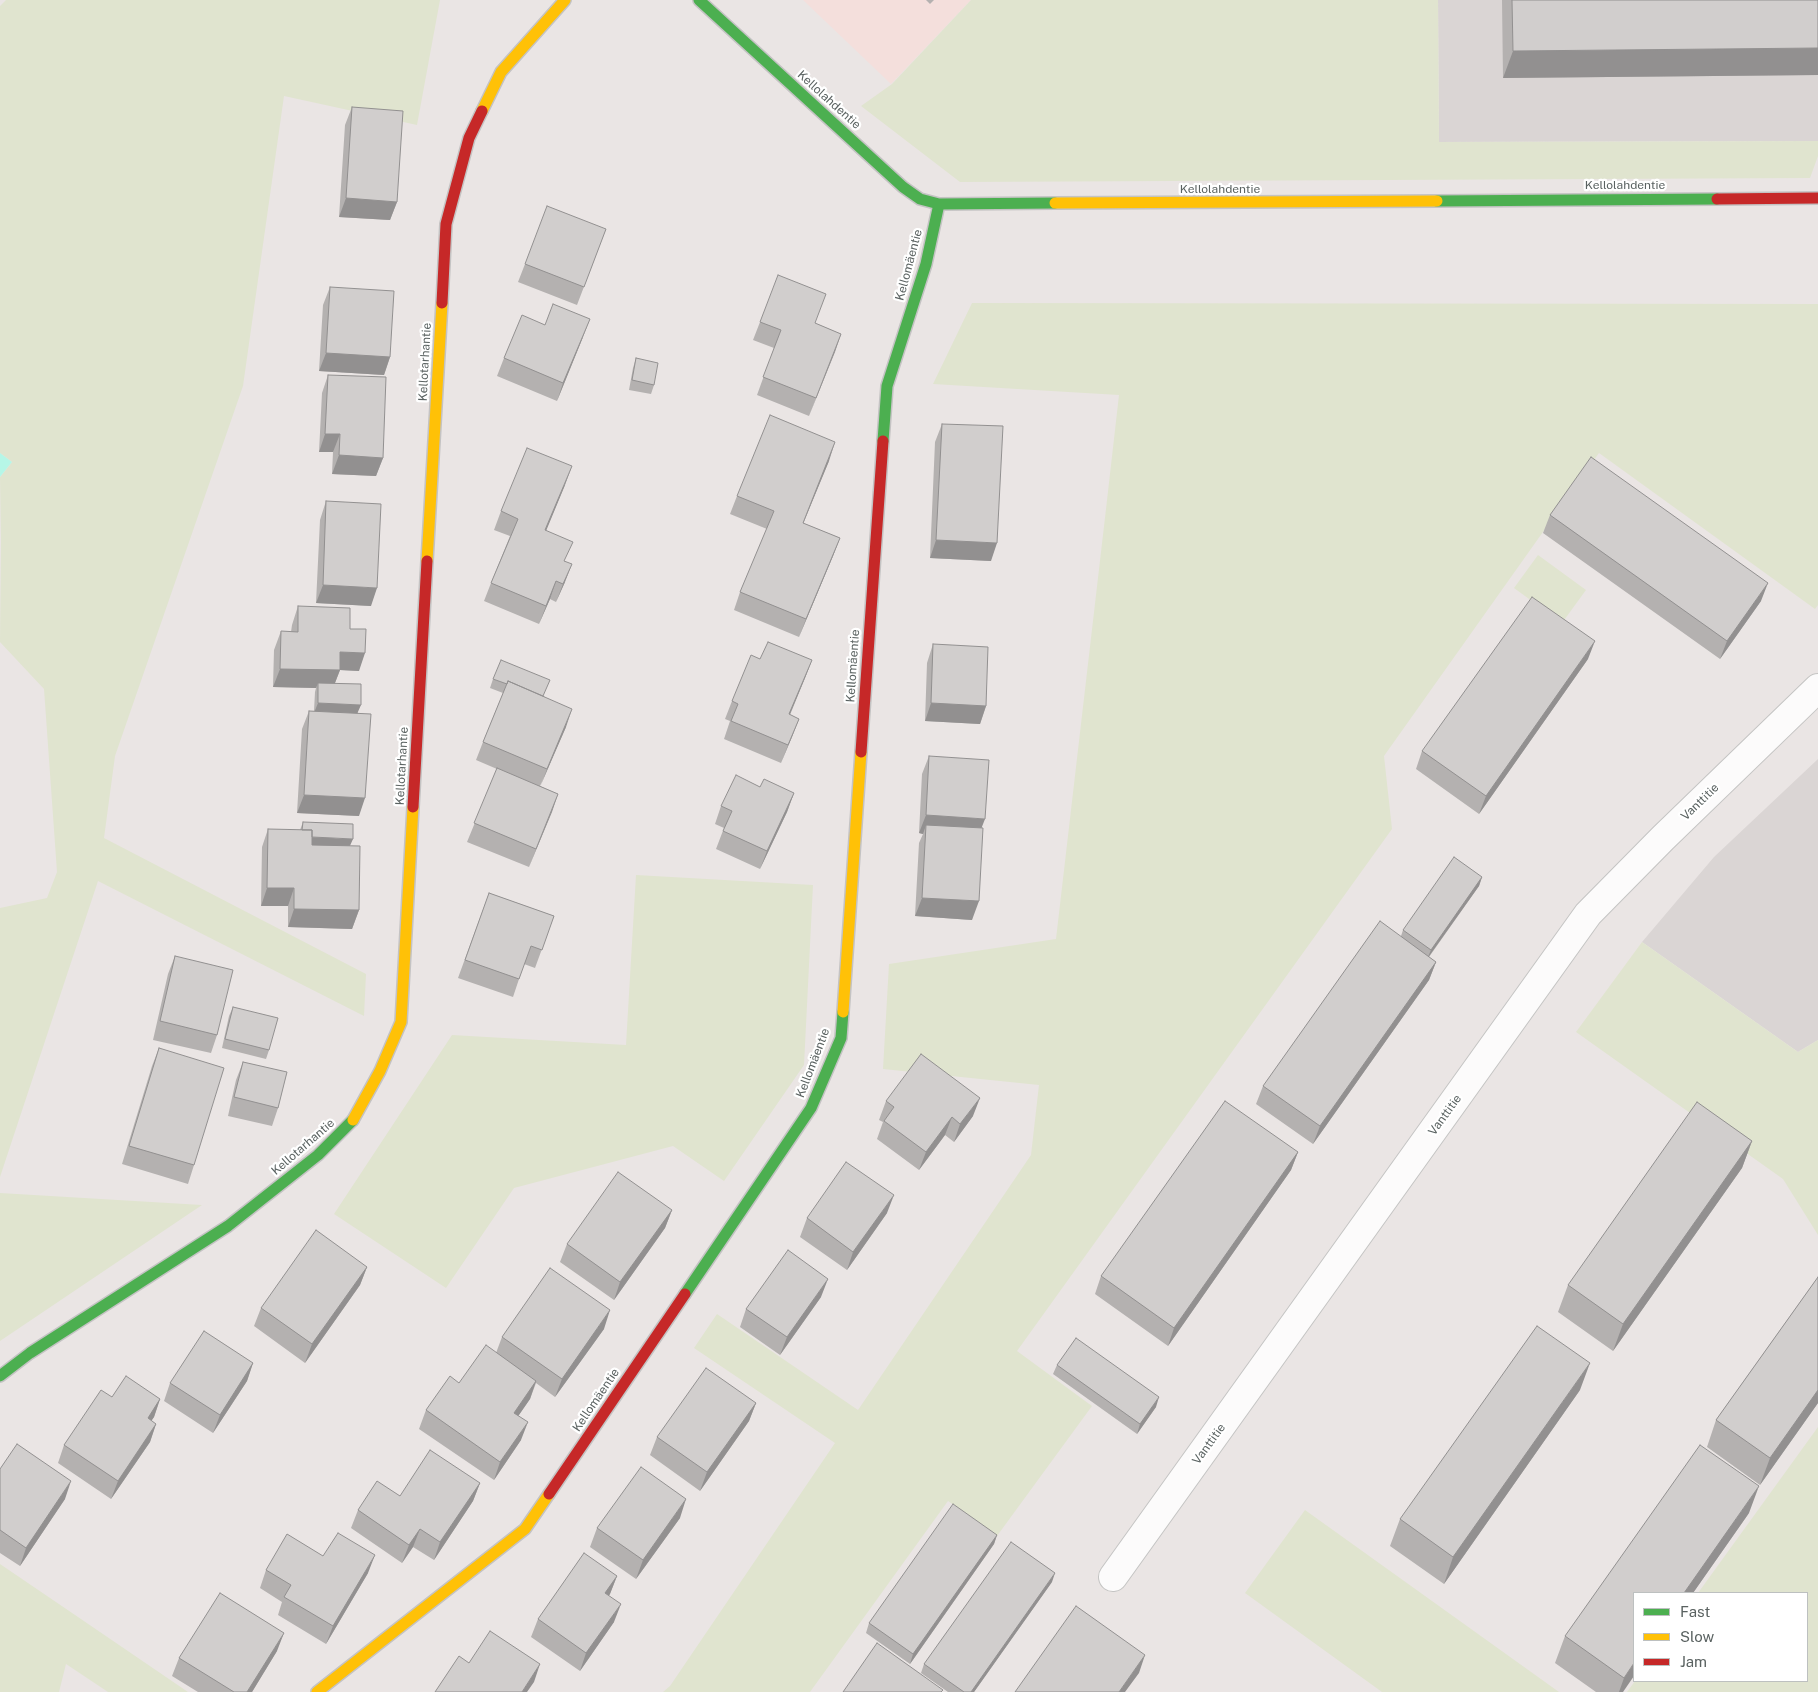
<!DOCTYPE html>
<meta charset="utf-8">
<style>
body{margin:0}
#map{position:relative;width:1818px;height:1692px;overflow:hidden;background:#eae5e4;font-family:"Public Sans",sans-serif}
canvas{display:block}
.legend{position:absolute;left:1633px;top:1592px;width:175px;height:90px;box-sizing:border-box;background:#fff;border:1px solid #bdc0c0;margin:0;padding:6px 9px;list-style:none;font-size:15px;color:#5a6261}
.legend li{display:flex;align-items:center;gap:10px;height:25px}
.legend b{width:25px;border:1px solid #bdc0c0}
</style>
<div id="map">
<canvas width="1818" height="1692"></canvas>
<ul class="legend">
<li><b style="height:6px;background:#4caf50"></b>Fast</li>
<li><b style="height:6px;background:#ffc107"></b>Slow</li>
<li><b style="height:6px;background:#c62828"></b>Jam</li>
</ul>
</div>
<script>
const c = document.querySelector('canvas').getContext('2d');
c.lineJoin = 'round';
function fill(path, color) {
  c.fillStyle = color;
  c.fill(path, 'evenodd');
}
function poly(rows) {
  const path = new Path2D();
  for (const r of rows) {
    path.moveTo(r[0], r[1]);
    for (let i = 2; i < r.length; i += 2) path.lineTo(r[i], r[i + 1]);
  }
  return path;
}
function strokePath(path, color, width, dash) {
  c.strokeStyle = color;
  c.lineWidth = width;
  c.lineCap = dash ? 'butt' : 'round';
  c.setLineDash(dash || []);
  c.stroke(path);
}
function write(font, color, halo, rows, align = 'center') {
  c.font = font + ' "Public Sans",sans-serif';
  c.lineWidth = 4.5;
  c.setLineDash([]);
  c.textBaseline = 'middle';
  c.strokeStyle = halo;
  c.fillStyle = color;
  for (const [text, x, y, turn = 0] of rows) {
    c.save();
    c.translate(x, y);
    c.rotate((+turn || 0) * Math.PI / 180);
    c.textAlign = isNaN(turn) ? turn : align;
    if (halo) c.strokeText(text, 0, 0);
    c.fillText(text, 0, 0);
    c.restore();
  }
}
const commercial = poly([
 [803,0,971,0,891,84]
]);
const industrial = poly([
 [1438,0,1818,0,1818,141,1439,142],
 [1818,759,1818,1040,1798,1052,1642,942,1714,857]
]);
const green = poly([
 [6,0,440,0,417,125,284,96,243,386,115,756,104,838,366,974,364,1016,98,881,0,1177,0,908,47,898,57,872,44,689,0,642,1,542,0,477,12,462,0,453,0,6],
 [971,0,1438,0,1439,142,1818,141,1818,156,1810,178,960,182,861,106,892,84],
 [972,303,1818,304,1818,605,1815,609,1599,453,1384,756,1392,829,1017,1351,1092,1406,997,1536,948,1501,810,1692,663,1692,670,1686,835,1443,694,1348,717,1314,858,1410,1031,1155,1039,1085,883,1069,889,964,1056,939,1106,509,1119,395,933,384],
 [1538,555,1586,590,1562,623,1514,588],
 [636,875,813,885,804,1065,724,1181,673,1146,514,1188,446,1288,334,1214,452,1035,626,1045],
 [1642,942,1798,1052,1818,1040,1818,1235,1783,1179,1576,1032],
 [0,1193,202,1205,0,1341],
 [1818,1427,1818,1692,1627,1692,1635,1681,1807,1681,1807,1593,1698,1593],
 [1305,1510,1559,1692,1382,1692,1245,1593],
 [0,1564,78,1617,188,1692,108,1692,66,1664,59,1692,0,1692]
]);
const water = poly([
 [0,453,12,462,0,477]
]);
const street = poly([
 [1113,1577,1588,914,1663,838,1818,688]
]);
const fast = poly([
 [699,0,903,187,920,199,939,204,1055,203],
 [1437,201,1717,199],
 [883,441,887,386,926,264,939,204],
 [685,1294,811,1108,841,1038,843,1012],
 [0,1376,30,1353,228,1226,318,1155,353,1120]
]);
const slow = poly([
 [482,111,501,72,565,0],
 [1055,203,1437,201],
 [427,561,442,303],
 [843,1012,861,752],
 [353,1120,380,1071,401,1022,413,807],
 [317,1692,525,1529,549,1494]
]);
const jam = poly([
 [1717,199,1818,198],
 [442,303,446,224,469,138,482,111],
 [861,752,883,441],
 [413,807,427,561],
 [549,1494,685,1294]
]);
const wall = poly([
 [926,0,934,0,930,4],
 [1502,0,1818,0,1818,75,1503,78],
 [352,107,397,202,390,220,339,217,345,125],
 [606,229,577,305,518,282,525,264],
 [330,287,390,357,384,375,319,371,323,305],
 [760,322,815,323,841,334,809,416,757,395,774,348,753,340],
 [545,325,583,337,557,401,497,376,504,358],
 [636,358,654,385,651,394,629,390,633,368],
 [328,375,383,458,376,476,332,474,333,452,319,452,322,393],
 [942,424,991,561,930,558,935,442],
 [829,461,803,523,840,538,833,556,799,637,734,610,740,592,767,529,730,514,737,496],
 [565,485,546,530,565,562,565,582,556,602,550,599,539,624,484,601,491,583,510,536,494,530,501,511],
 [326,501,371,606,316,603,320,520],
 [1550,515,1761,601,1720,659,1543,533],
 [298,606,350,629,359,671,340,670,335,683,358,713,359,816,297,813,302,729,309,711,314,711,315,692,316,688,273,687,274,650,281,631,291,632,292,625],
 [933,644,986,706,980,724,925,721,927,663],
 [760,659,812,660,805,678,790,715,799,719,781,763,724,739,730,721,725,719,732,701],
 [1588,659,1479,814,1416,769,1422,751],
 [493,679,544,696,566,727,540,786,558,794,529,867,467,842,497,769,476,760,483,742,503,693,490,688],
 [929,756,982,828,972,920,915,916,919,843,923,834,919,833,922,774],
 [760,787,794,793,787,812,760,869,716,849,724,828,715,824,721,806],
 [303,822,350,846,359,910,352,929,288,927,288,906,261,906,262,847,268,829,300,830],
 [1482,877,1479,886,1429,957,1436,962,1429,980,1313,1144,1256,1104,1263,1086,1401,936,1403,930],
 [489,893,554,916,535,968,524,964,513,997,458,978],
 [175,956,217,1035,211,1053,153,1040,168,974],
 [233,1007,269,1050,266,1059,222,1048,229,1016],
 [159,1048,194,1165,188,1184,122,1164,152,1066],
 [243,1062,278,1108,272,1126,228,1116,236,1080],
 [886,1101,973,1116,954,1142,945,1135,919,1170,877,1139,883,1122,879,1120],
 [1752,1141,1742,1168,1613,1351,1558,1312,1568,1285],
 [1298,1152,1291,1170,1168,1346,1095,1294,1101,1276],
 [672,1210,665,1228,614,1300,560,1262,567,1244],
 [887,1213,847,1270,800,1237,807,1218],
 [367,1267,360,1285,305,1363,254,1326,261,1308],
 [1818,1277,1818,1403,1760,1485,1707,1447,1716,1420],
 [821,1297,780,1355,740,1327,746,1309],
 [604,1329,555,1397,536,1383,530,1399,518,1416,521,1440,494,1480,419,1429,426,1410,496,1353,502,1337],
 [253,1363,247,1381,213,1433,164,1401,170,1383],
 [1057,1365,1156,1407,1137,1434,1053,1374],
 [1580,1390,1444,1584,1390,1546,1400,1519],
 [112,1397,160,1399,154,1417,151,1421,156,1424,150,1442,111,1499,58,1463,64,1445],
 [756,1403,749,1421,700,1491,650,1455,657,1437],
 [0,1469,65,1499,20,1566,0,1553],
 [480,1483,473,1501,434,1560,413,1547,402,1563,351,1528,358,1510,400,1496],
 [1749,1513,1693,1593,1634,1593,1623,1692,1596,1692,1555,1663,1565,1636],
 [680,1518,636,1579,590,1547,597,1528],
 [997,1535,994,1544,910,1664,866,1633,869,1623],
 [323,1556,368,1573,326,1644,278,1615,282,1602,260,1588,266,1570],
 [617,1576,609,1596,614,1622,580,1671,531,1637,538,1619],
 [1052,1582,974,1692,948,1692,921,1673,924,1664],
 [277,1651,252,1692,198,1692,172,1676,179,1658]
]);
const shadedWall = poly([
 [1818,48,1818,75,1503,78,1513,51],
 [346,198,397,202,390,220,339,217],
 [590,319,583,337,557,401,563,383],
 [841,334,835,352,809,416,816,398],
 [326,353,390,357,384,375,319,371],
 [325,434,340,434,333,452,319,452],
 [835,442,829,461,796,541,803,523],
 [339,455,383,458,376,476,332,474],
 [572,466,565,485,539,548,545,530],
 [840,538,833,556,799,637,806,619],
 [936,540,997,543,991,561,930,558],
 [572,564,565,582,556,602,563,584],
 [556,581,550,599,539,624,546,606],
 [1768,583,1761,601,1720,659,1727,641],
 [323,585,377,588,371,606,316,603],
 [1595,641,1588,659,1479,814,1486,796],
 [340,652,365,653,359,671,340,670,333,688,318,683,316,688,273,687,280,669],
 [812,660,805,678,782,733,789,714],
 [318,703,361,705,357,714,314,713],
 [931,703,986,706,980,724,925,721],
 [572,709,566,727,540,787,547,769],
 [799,719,792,737,781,763,788,745],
 [794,793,787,812,760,869,767,851],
 [558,794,552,812,529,867,536,849],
 [304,795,365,798,359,816,297,813],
 [926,815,985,819,978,837,926,825,923,834,919,833],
 [302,837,353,839,349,848,299,846],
 [1482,877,1479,886,1427,959,1431,950],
 [267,888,294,888,288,906,261,906],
 [922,898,979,901,972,920,915,916],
 [294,909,359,910,352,929,288,927],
 [1436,962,1429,980,1313,1144,1320,1126],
 [980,1098,973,1116,954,1142,960,1124],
 [952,1117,945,1135,919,1170,926,1152],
 [1752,1141,1742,1168,1613,1351,1623,1324],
 [1298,1152,1291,1170,1168,1346,1174,1328],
 [894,1195,887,1213,847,1270,853,1252],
 [672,1210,665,1228,614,1300,620,1282],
 [367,1267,360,1285,305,1363,312,1344],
 [828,1279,821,1297,780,1355,787,1337],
 [610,1310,604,1329,555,1397,562,1379],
 [253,1363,247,1381,213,1433,220,1415],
 [1590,1363,1580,1390,1444,1584,1453,1557],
 [536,1381,530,1399,508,1431,514,1413],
 [1818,1390,1818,1403,1760,1485,1770,1458],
 [1159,1397,1156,1407,1137,1434,1140,1424],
 [160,1399,154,1417,141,1436,148,1418],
 [756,1403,749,1421,700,1491,707,1472],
 [528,1422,521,1440,494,1480,500,1462],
 [156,1424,150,1442,111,1499,118,1481],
 [71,1481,65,1499,20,1566,26,1548],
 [480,1483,473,1501,434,1560,440,1542],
 [1759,1486,1749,1513,1693,1593,1684,1593],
 [686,1499,680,1518,636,1579,643,1560],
 [420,1529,413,1547,402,1563,409,1545],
 [997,1535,994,1544,910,1664,913,1654],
 [375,1555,368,1573,326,1644,333,1626],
 [1055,1573,1052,1582,974,1692,971,1692],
 [617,1576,610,1594,598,1611,605,1593],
 [621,1604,614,1622,580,1671,586,1653],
 [284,1633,277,1651,252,1692,247,1692],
 [1145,1655,1139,1673,1125,1692,1119,1692],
 [1634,1663,1634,1676,1623,1692,1619,1692,1624,1678],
 [540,1664,534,1682,527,1692,522,1692]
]);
const building = poly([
 [1512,0,1818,0,1818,48,1513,51,1512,0],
 [352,107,403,111,397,202,346,198,352,107],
 [547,206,606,229,584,287,525,264,547,206],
 [778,275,826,294,815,323,841,334,816,398,763,377,781,330,760,322,778,275],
 [330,287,394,291,390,357,326,353,330,287],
 [553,304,590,319,563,383,504,358,522,315,545,325,553,304],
 [636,358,658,363,654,385,632,380,636,358],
 [328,375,386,377,383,458,339,455,340,434,325,434,328,375],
 [770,415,835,442,803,523,840,538,806,619,740,592,774,511,737,496,770,415],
 [942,424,1003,426,997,543,936,540,942,424],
 [527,448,572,466,545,530,573,542,564,561,572,564,563,584,556,581,546,606,491,583,518,519,501,511,527,448],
 [1591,457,1768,583,1727,641,1550,515,1591,457],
 [326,501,381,504,377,588,323,585,326,501],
 [1532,597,1595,641,1486,796,1422,751,1532,597],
 [298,606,350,608,350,629,366,629,365,653,340,652,340,670,280,669,281,631,298,632,298,606],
 [768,642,812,660,789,714,799,719,788,745,731,721,738,704,732,701,751,655,760,659,768,642],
 [933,644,988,647,986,706,931,703,933,644],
 [501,660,550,680,543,696,508,681,507,684,493,679,501,660],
 [508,681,572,709,547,769,483,742,508,681],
 [318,683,361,684,361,705,318,703,318,683],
 [309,711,371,714,365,798,304,795,309,711],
 [929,756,989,760,985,819,926,815,929,756],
 [497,768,558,794,536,849,474,823,497,768],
 [736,775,760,787,764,779,794,793,767,851,723,831,732,811,721,806,736,775],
 [303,822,353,824,353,839,312,837,312,830,302,830,303,822],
 [926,825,983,828,979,901,922,898,926,825],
 [268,829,312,830,312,845,360,846,359,910,294,909,294,888,267,888,268,829],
 [1454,857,1482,877,1431,950,1403,930,1454,857],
 [489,893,554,916,542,950,531,946,519,979,465,960,489,893],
 [1380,921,1436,962,1320,1126,1263,1086,1380,921],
 [175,956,233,970,217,1035,160,1021,175,956],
 [233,1007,278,1018,269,1050,225,1039,233,1007],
 [159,1048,224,1068,194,1165,129,1146,159,1048],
 [921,1054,980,1098,960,1124,952,1117,926,1152,884,1121,894,1107,886,1101,921,1054],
 [243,1062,287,1072,278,1108,234,1097,243,1062],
 [1225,1101,1298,1152,1174,1328,1101,1276,1225,1101],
 [1697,1102,1752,1141,1623,1324,1568,1285,1697,1102],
 [846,1162,894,1195,853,1252,807,1218,846,1162],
 [618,1172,672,1210,620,1282,567,1244,618,1172],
 [316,1230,367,1267,312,1344,261,1308,316,1230],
 [788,1250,828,1279,787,1337,746,1309,788,1250],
 [550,1268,610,1310,562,1379,502,1337,550,1268],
 [1818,1277,1818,1390,1770,1458,1716,1420,1818,1277],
 [1537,1326,1590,1363,1453,1557,1400,1519,1537,1326],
 [204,1331,253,1363,220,1415,170,1383,204,1331],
 [1076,1338,1159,1397,1140,1424,1057,1365,1076,1338],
 [486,1345,536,1381,514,1413,528,1422,500,1462,426,1410,450,1376,459,1383,486,1345],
 [706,1368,756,1403,707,1472,657,1437,706,1368],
 [126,1376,160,1399,148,1418,156,1424,118,1481,64,1445,101,1390,112,1397,126,1376],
 [17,1444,71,1481,26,1548,0,1530,0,1469,17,1444],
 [1700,1445,1759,1486,1684,1593,1634,1593,1634,1663,1624,1678,1565,1636,1700,1445],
 [430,1450,480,1483,440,1542,420,1529,409,1545,358,1510,377,1481,400,1496,430,1450],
 [641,1467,686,1499,643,1560,597,1528,641,1467],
 [953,1504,997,1535,913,1654,869,1623,953,1504],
 [338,1533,375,1555,333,1626,284,1597,291,1585,266,1570,287,1534,323,1556,338,1533],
 [1011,1542,1055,1573,971,1692,964,1692,924,1664,1011,1542],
 [584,1553,617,1576,605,1593,621,1604,586,1653,538,1619,584,1553],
 [220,1593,284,1633,247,1692,234,1692,179,1658,220,1593],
 [1076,1606,1145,1655,1119,1692,1015,1692,1076,1606],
 [490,1631,540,1664,522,1692,435,1692,459,1656,469,1663,490,1631],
 [877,1643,943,1690,941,1692,843,1692,877,1643]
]);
const streetNames = [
 ["Kellolahdentie",829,100,42],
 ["Kellolahdentie",1625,185],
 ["Kellolahdentie",1220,189],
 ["Kellomäentie",909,265,-75],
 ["Kellotarhantie",425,362,-87],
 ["Kellomäentie",853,666,-86],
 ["Kellotarhantie",402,766,-87],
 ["Vanttitie",1700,802,-44],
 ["Kellomäentie",813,1063,-69],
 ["Vanttitie",1445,1115,-54],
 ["Kellotarhantie",303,1147,-41],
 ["Kellomäentie",596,1400,-56],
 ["Vanttitie",1209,1444,-54]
];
fill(commercial, '#f4dfdc');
fill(industrial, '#dad5d4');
fill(green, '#e0e4cf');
fill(water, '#b6f6e7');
strokePath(street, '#c4c4c3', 30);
strokePath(fast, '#c4c3c3', 14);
strokePath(slow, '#c4c3c3', 14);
strokePath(jam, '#c4c3c3', 14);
strokePath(street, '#fcfbfb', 28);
strokePath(fast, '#4caf50', 11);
strokePath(slow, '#ffc107', 11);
strokePath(jam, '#c62828', 11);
fill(wall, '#b4b1b0');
fill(shadedWall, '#929090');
fill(building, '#d1cecd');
strokePath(building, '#929090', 1);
write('12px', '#5a6261', '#fff', streetNames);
</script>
